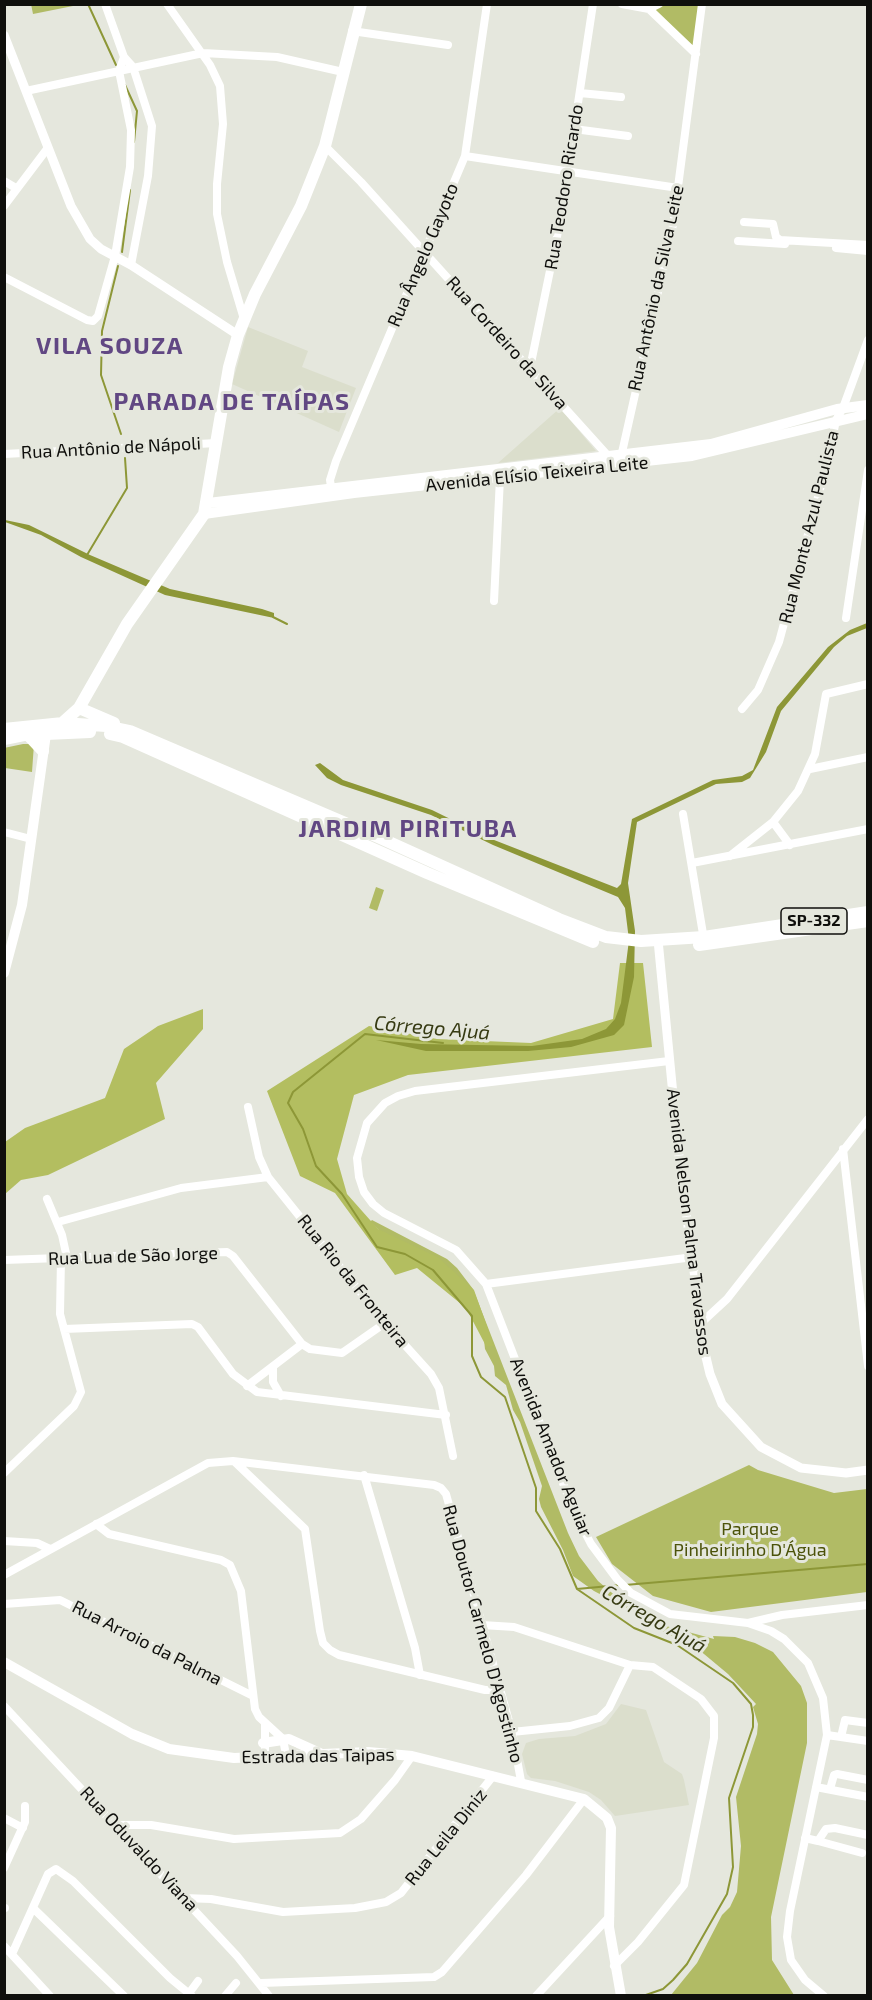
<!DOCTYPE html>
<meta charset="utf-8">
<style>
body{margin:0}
#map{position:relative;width:872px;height:2000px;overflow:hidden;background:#e5e7dd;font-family:"Exo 2",sans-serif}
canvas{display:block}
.frame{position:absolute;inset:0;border:6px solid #0f0f0c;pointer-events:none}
</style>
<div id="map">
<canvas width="872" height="2000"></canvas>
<div class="frame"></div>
</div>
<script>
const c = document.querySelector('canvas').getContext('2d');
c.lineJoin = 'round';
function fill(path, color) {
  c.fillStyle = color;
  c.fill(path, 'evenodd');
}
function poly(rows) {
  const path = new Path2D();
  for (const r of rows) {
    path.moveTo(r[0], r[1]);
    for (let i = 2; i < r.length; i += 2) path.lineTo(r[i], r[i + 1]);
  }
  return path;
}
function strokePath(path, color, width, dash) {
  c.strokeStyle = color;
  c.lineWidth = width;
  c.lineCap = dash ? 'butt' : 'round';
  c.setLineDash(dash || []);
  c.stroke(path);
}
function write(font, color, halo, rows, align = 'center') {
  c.font = font + ' "Exo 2",sans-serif';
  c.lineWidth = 6;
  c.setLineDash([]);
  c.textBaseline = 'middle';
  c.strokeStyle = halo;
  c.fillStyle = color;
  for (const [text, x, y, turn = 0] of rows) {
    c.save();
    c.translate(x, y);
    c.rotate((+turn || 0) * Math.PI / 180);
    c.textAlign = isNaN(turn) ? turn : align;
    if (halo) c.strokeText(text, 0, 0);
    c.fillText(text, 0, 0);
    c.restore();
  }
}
const built = poly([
 [248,327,308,351,302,367,356,388,339,432,232,384],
 [560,408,596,451,498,463],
 [621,1704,646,1710,664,1762,682,1774,684,1780,689,1805,615,1816,601,1800,589,1792,555,1781,531,1778,527,1774,522,1754,526,1743,539,1739,575,1736,606,1724]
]);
const green = poly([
 [31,4,78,4,78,5,33,14],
 [663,5,701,5,695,48,652,9],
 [23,744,34,744,32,772,5,768,4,748],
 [376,887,384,890,377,911,369,908],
 [372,1220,447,1259,457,1268,473,1289,568,1533,579,1556,598,1581,631,1609,666,1626,714,1639,713,1636,735,1637,755,1643,773,1652,801,1686,807,1703,807,1743,771,1917,772,1960,794,1995,671,1995,697,1963,722,1915,730,1907,737,1892,741,1846,736,1797,757,1734,758,1724,753,1707,756,1704,728,1674,698,1649,648,1624,634,1612,594,1591,573,1576,563,1550,541,1507,539,1499,542,1486,520,1422,513,1410,506,1385,495,1376,494,1366,485,1349,482,1322,370,1222],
 [749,1465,758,1470,834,1493,867,1489,867,1592,711,1612,653,1596,612,1564,596,1537]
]);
const forest = poly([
 [620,963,643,963,652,1047,408,1075,354,1095,337,1159,347,1194,378,1229,439,1258,474,1290,494,1346,486,1346,466,1308,417,1268,395,1275,335,1193,300,1176,267,1091,369,1026,437,1039,531,1043,613,1019],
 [203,1009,203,1029,156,1083,165,1119,48,1175,21,1180,5,1194,5,1142,25,1128,105,1098,124,1049,158,1026]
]);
const water = poly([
 [5,520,29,525,90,555,170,589,262,609,274,613,274,618,165,595,81,557,41,535,5,522],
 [867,623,867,628,847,636,834,647,781,711,766,752,750,778,742,782,716,784,637,822,628,883,635,931,634,977,624,1025,614,1035,571,1047,528,1051,426,1051,376,1040,421,1044,532,1046,582,1039,606,1029,615,1019,621,1003,629,940,625,908,618,897,493,845,431,815,341,785,327,778,315,765,320,763,343,780,432,810,489,838,617,888,621,884,632,819,713,780,742,776,753,770,777,707,828,647,850,630]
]);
const stream = poly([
 [88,4,116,65],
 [125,85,137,111,134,142],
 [122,252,130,190],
 [118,266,102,331,101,375,121,434],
 [87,555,127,488,125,458],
 [273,617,287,624],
 [443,1043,365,1034,293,1092,288,1103,303,1129,316,1166,342,1194,377,1247,405,1254,433,1270,472,1316,472,1356,481,1377,505,1397,536,1488,536,1511,560,1549,577,1589,634,1628,677,1645,733,1683,751,1704,753,1715,753,1727,729,1798,733,1867,727,1894,687,1964,673,1980,663,1989,643,1996],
 [625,1585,868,1564],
 [577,1589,620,1585]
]);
const minor = poly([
 [105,4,124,57,133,67,152,126,148,176,131,265],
 [167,4,210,65,220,86,223,124,217,184,217,214,227,262,244,319],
 [622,4,649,9,696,54],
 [649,9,659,4],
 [352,31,448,45],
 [26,91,203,53,277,57,343,72],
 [580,93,621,97],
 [574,129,628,136],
 [325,146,361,182,609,457],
 [465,156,678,188],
 [4,181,16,188],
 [4,206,47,149],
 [744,222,773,224,776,237,780,240,868,245],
 [738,241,785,244],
 [836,248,868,251],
 [4,277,87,320,93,321,98,316,115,256,130,167,131,130,119,71,124,57],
 [530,368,560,222,593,4],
 [4,454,217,443],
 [621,457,673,225,702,4],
 [332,493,330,480,336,461,465,156,487,4],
 [494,601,500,478],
 [846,618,868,470],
 [742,709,758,690,779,642,829,456,836,420,843,408,868,340],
 [810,769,868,757],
 [683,814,704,940],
 [773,822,790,845],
 [4,832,31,839],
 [730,856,773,822,798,791,815,754,826,694,868,684],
 [692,863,868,829],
 [669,1061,415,1091,398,1096,385,1103,367,1123,357,1158,359,1177,364,1192,373,1204,384,1213,456,1250,486,1284,573,1509,591,1544,617,1579,631,1593,670,1614,748,1623,771,1631,784,1639,808,1663,823,1698,827,1735,790,1911,787,1937,791,1960,805,1980,824,1996],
 [248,1107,259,1157,268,1177,385,1323,431,1374,439,1388,453,1456],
 [843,1149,868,1366],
 [47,1199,62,1235,67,1258],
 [58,1222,181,1188,268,1177],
 [4,1260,227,1252,233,1256,302,1344,310,1349,342,1353,385,1323],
 [486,1284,693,1257],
 [701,1323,727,1299,868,1119],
 [64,1329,192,1324,198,1327,233,1374,257,1392,446,1415],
 [273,1367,273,1382,281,1396],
 [247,1386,302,1344],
 [235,1462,305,1529,320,1631,323,1643,330,1650,339,1655,485,1690,500,1690],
 [4,1473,74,1406,81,1392,60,1314,61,1258],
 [364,1475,415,1648,420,1675],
 [96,1524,109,1534,221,1560,230,1565,241,1591,255,1709,259,1717,283,1739,286,1755],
 [4,1541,37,1543,50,1549],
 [4,1575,208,1463,233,1461,434,1485,441,1488,446,1494,512,1732,521,1781],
 [4,1604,60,1600,251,1695],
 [748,1623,782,1615,868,1605],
 [482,1625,514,1627,630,1665,653,1667,701,1699,714,1716,714,1738,684,1885,638,1942,614,1966],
 [4,1706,237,1956,269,1996],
 [265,1723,265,1756],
 [512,1732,570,1726,599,1718,609,1708,630,1665],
 [827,1735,868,1741],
 [841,1737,845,1720,868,1723],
 [816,1787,868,1797],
 [830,1789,834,1775,837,1774,868,1780],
 [4,1818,23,1828],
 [116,1825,151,1825,234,1839,340,1833,361,1819,395,1780,412,1756],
 [805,1838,818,1841,826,1829,835,1828,868,1835],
 [818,1841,862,1853],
 [4,1868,25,1822,25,1806],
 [184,1898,211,1899,283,1912,355,1908,386,1902,401,1893,493,1776],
 [4,1908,5,1908],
 [34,1909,124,1996],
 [4,1946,50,1996],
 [12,1954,48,1874,56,1869,73,1881,170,1978,192,1996],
 [261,1983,434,1977,442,1972,526,1875,584,1799],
 [187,1996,198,1981],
 [225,1996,236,1983],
 [536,1996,610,1916]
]);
const tertiary = poly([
 [4,35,71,206,90,239,101,249,131,265,238,335],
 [658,940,680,1167,705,1353,710,1374,722,1404,761,1447,801,1468,846,1473,868,1470]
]);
const secondary = poly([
 [208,503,711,444,837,409,868,405],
 [204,514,354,493,692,456,868,414],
 [4,973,22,905,46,734],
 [4,1662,132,1734,169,1749,234,1758,368,1752,412,1756,584,1799,607,1818,611,1828,609,1927,621,1996],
 [263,1743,289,1739,320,1753]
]);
const primary = poly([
 [79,708,114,723],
 [60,725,79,708,127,624,204,514,229,367,238,335,255,294,301,206,325,146,361,4],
 [4,729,63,723,106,726,130,731,378,837,559,919,606,937,641,941,704,937,868,912],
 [110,734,123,737,427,873,593,942],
 [28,735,43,751],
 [4,739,24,735,90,732],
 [699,945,868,921]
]);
const shields = [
 [814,921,66]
];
const shieldNames = [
 ["SP-332",814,921]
];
const streetNames = [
 ["Rua Teodoro Ricardo",564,187,-81],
 ["Rua Ângelo Gayoto",423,255,-67],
 ["Rua Antônio da Silva Leite",656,288,-78],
 ["Rua Cordeiro da Silva",507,343,48],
 ["Rua Antônio de Nápoli",111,448,-3],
 ["Avenida Elísio Teixeira Leite",537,474,-6],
 ["Rua Monte Azul Paulista",809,527,-76],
 ["Avenida Nelson Palma Travassos",689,1222,83],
 ["Rua Lua de São Jorge",133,1256,-2],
 ["Rua Rio da Fronteira",353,1281,51],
 ["Avenida Amador Aguiar",551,1447,68],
 ["Rua Doutor Carmelo D'Agostinho",483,1634,75],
 ["Rua Arroio da Palma",147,1643,27],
 ["Estrada das Taipas",318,1756,-1],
 ["Rua Leila Diniz",446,1837,-51],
 ["Rua Oduvaldo Viana",139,1849,47]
];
const parkNames = [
 ["Parque",750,1529],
 ["Pinheirinho D'Água",750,1550]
];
const waterNames = [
 ["Córrego Ajuá",432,1028,5],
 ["Córrego Ajuá",654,1619,30]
];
const districtNames = [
 ["VILA SOUZA",110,346],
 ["PARADA DE TAÍPAS",232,402],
 ["JARDIM PIRITUBA",408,829]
];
fill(built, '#dbdecc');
fill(green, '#b1bb65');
fill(forest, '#b3be60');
fill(water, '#8d9737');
strokePath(stream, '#8d9737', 2);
strokePath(minor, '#fff', 8);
strokePath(tertiary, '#fff', 9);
strokePath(secondary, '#fff', 10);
strokePath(primary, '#fff', 12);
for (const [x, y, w] of shields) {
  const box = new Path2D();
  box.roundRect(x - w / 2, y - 13, w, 26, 4.5);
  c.fillStyle = '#e5e7dd';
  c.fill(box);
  strokePath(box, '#0f0f0c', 1.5);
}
write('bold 16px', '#0f0f0c', null, shieldNames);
write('18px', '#0f0f0c', '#e5e7dd', streetNames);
write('18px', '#4b5209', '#e5e7dd', parkNames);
write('italic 20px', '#363a12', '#e5e7dd', waterNames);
c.letterSpacing = '1.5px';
write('bold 24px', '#614783', '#e5e7dd', districtNames);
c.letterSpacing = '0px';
</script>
